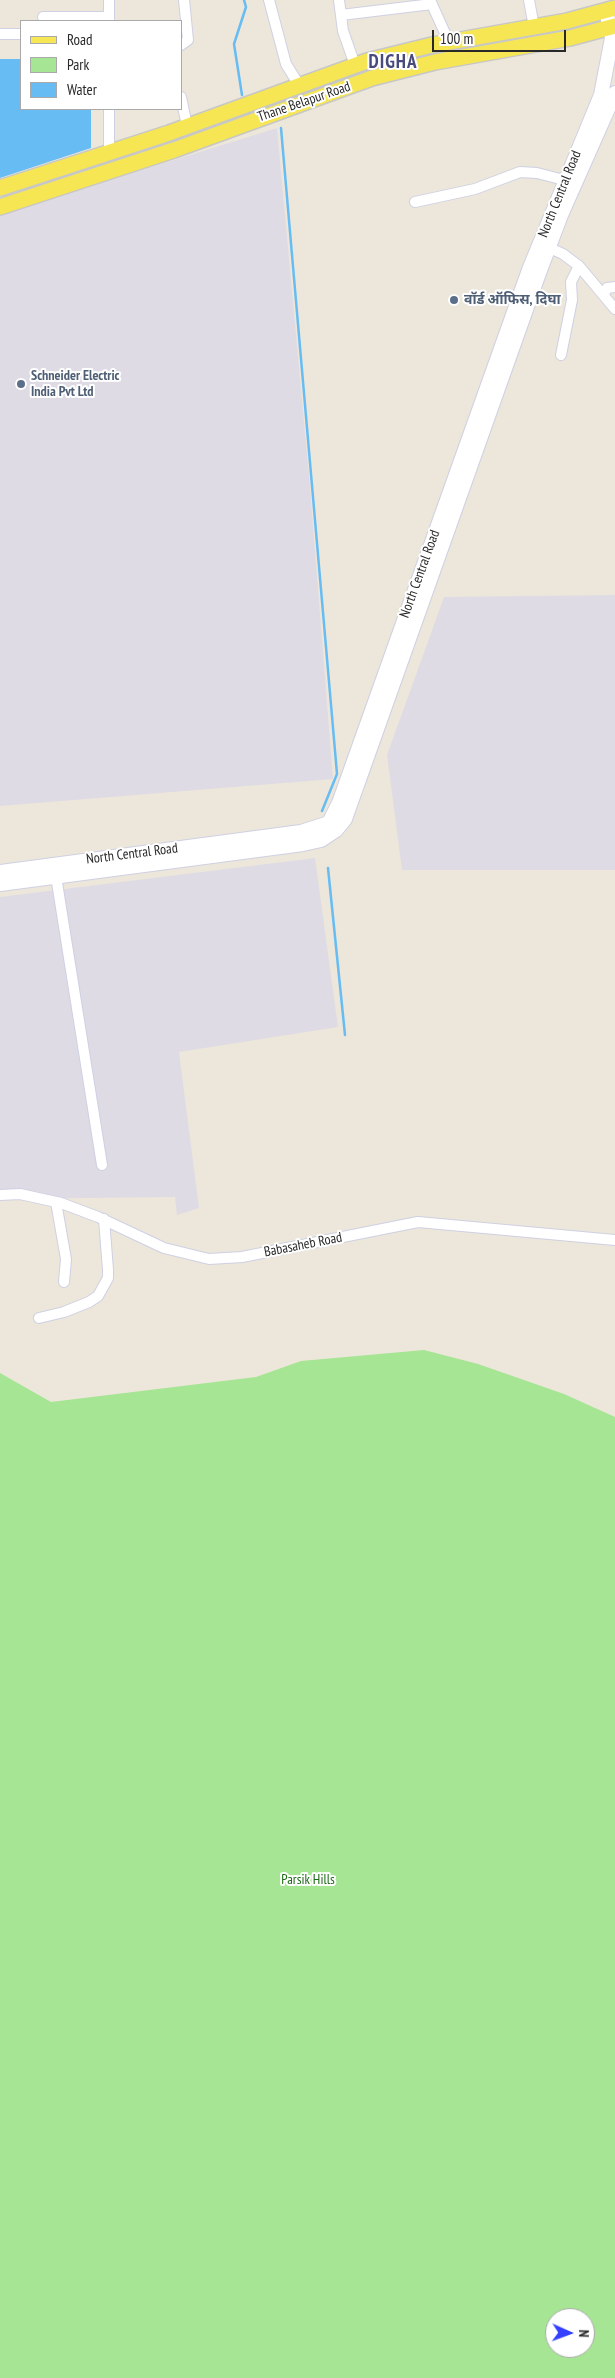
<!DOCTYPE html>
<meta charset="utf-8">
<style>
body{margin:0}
#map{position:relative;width:615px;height:2378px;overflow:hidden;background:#ece7da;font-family:"PT Sans Narrow",sans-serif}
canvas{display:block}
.legend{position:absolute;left:20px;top:20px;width:162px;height:90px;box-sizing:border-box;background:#fff;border:1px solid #a9a9a9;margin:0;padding:6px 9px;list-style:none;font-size:15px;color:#292929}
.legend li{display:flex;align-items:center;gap:10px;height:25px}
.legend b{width:25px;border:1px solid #a9a9a9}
.north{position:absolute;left:545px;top:2308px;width:50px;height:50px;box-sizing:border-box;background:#fff;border:1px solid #a9a9a9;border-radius:50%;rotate:92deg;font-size:14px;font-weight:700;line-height:20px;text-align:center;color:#292929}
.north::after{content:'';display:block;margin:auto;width:18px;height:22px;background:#343fff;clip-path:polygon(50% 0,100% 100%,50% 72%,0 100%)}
.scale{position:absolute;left:432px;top:30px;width:134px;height:22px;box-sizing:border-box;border:2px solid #292929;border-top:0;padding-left:6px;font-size:15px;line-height:18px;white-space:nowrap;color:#292929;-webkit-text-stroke:4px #fff;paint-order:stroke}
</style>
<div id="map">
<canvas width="615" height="2378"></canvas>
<ul class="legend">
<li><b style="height:6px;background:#f6e654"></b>Road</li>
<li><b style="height:14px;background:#a5e593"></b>Park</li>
<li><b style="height:14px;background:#67bcf3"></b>Water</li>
</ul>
<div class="north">N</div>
<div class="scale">100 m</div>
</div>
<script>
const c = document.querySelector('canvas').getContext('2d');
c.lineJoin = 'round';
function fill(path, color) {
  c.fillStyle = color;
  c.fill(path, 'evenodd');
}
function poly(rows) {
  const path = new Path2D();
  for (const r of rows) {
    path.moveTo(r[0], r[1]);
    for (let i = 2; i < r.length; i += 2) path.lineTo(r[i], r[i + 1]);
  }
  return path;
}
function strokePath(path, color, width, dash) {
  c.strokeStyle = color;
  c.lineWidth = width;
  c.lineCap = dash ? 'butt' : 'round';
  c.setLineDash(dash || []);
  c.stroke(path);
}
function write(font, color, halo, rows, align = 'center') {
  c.font = font + ' "PT Sans Narrow","Noto Sans Devanagari",sans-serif';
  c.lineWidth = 4;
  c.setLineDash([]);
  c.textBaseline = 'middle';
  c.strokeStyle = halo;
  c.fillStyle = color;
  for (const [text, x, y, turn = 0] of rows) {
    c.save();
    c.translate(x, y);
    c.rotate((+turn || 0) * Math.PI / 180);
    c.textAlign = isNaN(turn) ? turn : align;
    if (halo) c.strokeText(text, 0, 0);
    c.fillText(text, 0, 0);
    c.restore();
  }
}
const industrial = poly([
 [277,128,310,487,333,779,0,806,0,214],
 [615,595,615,870,402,870,387,755,444,597],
 [315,858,338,1027,179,1052,199,1208,177,1215,175,1197,0,1199,0,897]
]);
const green = poly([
 [424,1350,478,1364,564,1394,615,1417,615,2378,0,2378,0,1373,51,1402,256,1377,301,1361],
 [555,2318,585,2318,585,2348,555,2348]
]);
const water = poly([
 [0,59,21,59,21,109,91,109,91,148,0,178]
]);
const stream = poly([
 [242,95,234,44,246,7,244,0],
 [281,128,337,774,322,811],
 [328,868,345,1035]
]);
const minor = poly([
 [109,0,109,21],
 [269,0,286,64,299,85],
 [339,0,343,31,355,65],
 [430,0,449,42],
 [529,0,534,27],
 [341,15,432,4],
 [43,17,109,17],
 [0,34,21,34],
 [181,45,188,40,184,0],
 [181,97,187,126],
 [109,153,109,109],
 [415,202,475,189,520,172,537,173,572,182],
 [543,245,563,254,579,266,615,309],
 [604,294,607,288,615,287],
 [561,355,572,300,571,282,579,266],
 [55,870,102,1165],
 [0,1195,20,1194,61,1203,98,1217,164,1248,209,1259,242,1257,418,1222,615,1240],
 [56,1202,66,1259,64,1282],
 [39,1318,64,1312,89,1302,98,1296,108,1278,108,1270,104,1219]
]);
const secondary = poly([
 [0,872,301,832,329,823,339,803,529,270,601,95,612,38,606,11],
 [0,884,303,844,321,840,336,830,345,819,539,273,561,215,615,93]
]);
const primary = poly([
 [0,188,169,133,367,61,432,45,567,21,615,8],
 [0,207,174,150,372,78,435,62,570,38,615,26]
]);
const markers = [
 [454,300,5,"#5c6f8a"],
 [21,384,5,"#5c6f8a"]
];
const streetNames = [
 ["Thane Belapur Road",304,102,-19],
 ["North Central Road",560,194,-68],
 ["North Central Road",420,574,-70],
 ["North Central Road",132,854,-7],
 ["Babasaheb Road",303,1245,-11]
];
const serviceNames = [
 ["वॉर्ड ऑफिस, दिघा",464,300],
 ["Schneider Electric",31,376],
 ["India Pvt Ltd",31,392]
];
const parkNames = [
 ["Parsik Hills",308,1880]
];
const districtNames = [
 ["DIGHA",393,63]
];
fill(industrial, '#dfdbe4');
fill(green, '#a5e593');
fill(water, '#67bcf3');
strokePath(stream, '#67bcf3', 2.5);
strokePath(minor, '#cfd0e3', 12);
strokePath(secondary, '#cfd0e3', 16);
strokePath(primary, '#c7c7c7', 18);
strokePath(minor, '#fff', 10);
strokePath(secondary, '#fff', 14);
strokePath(primary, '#f6e654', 15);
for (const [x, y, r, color] of markers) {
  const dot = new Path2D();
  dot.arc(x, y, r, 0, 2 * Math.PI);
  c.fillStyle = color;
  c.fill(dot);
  strokePath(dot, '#fff', 2);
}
write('14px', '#292929', '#fff', streetNames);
write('bold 14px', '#4e5e75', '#fff', serviceNames, 'left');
write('14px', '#1d6816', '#fff', parkNames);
c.letterSpacing = '1px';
write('bold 19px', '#484a7b', '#fff', districtNames);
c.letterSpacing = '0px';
</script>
